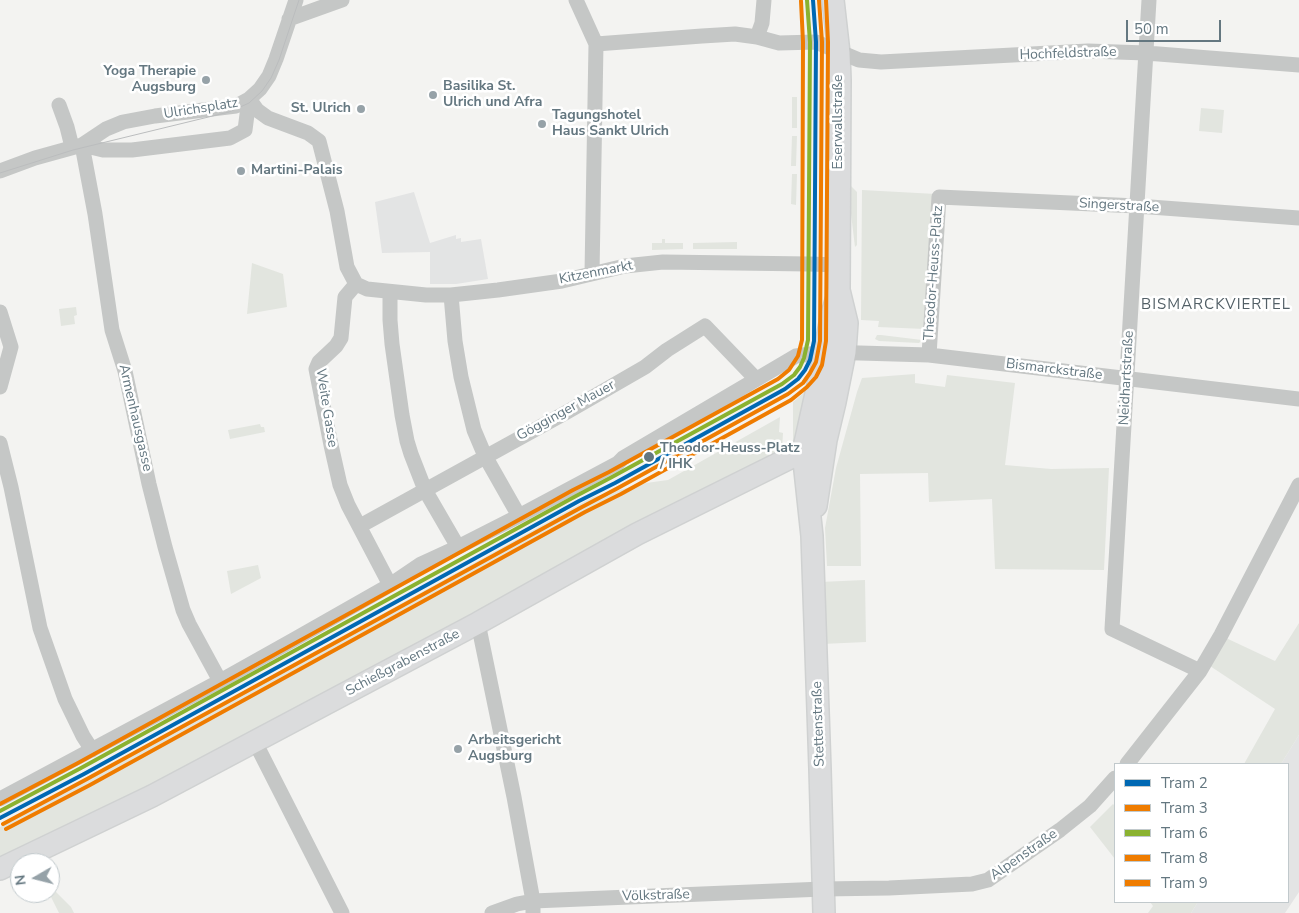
<!DOCTYPE html>
<meta charset="utf-8">
<style>
body{margin:0}
#map{position:relative;width:1299px;height:913px;overflow:hidden;background:#f3f3f1;font-family:"Nunito Sans",sans-serif}
canvas{display:block}
.legend{position:absolute;left:1114px;top:763px;width:175px;height:140px;box-sizing:border-box;background:#fff;border:1px solid #c1c9cc;margin:0;padding:6px 9px;list-style:none;font-size:15px;color:#647780}
.legend li{display:flex;align-items:center;gap:10px;height:25px}
.legend b{width:25px;border:1px solid #c1c9cc}
.north{position:absolute;left:10px;top:853px;width:50px;height:50px;box-sizing:border-box;background:#fff;border:1px solid #c1c9cc;border-radius:50%;rotate:262deg;font-size:14px;font-weight:700;line-height:20px;text-align:center;color:#647780}
.north::after{content:'';display:block;margin:auto;width:18px;height:22px;background:#96a2a8;clip-path:polygon(50% 0,100% 100%,50% 72%,0 100%)}
.scale{position:absolute;left:1126px;top:20px;width:95px;height:22px;box-sizing:border-box;border:2px solid #647780;border-top:0;padding-left:6px;font-size:15px;line-height:18px;white-space:nowrap;color:#647780;-webkit-text-stroke:4px #fff;paint-order:stroke}
</style>
<div id="map">
<canvas width="1299" height="913"></canvas>
<ul class="legend">
<li><b style="height:6px;background:#0068b3"></b>Tram 2</li>
<li><b style="height:6px;background:#ef7c00"></b>Tram 3</li>
<li><b style="height:6px;background:#8ab230"></b>Tram 6</li>
<li><b style="height:6px;background:#ef7c00"></b>Tram 8</li>
<li><b style="height:6px;background:#ef7c00"></b>Tram 9</li>
</ul>
<div class="north">N</div>
<div class="scale">50 m</div>
</div>
<script>
const c = document.querySelector('canvas').getContext('2d');
c.lineJoin = 'round';
function fill(path, color) {
  c.fillStyle = color;
  c.fill(path, 'evenodd');
}
function poly(rows) {
  const path = new Path2D();
  for (const r of rows) {
    path.moveTo(r[0], r[1]);
    for (let i = 2; i < r.length; i += 2) path.lineTo(r[i], r[i + 1]);
  }
  return path;
}
function strokePath(path, color, width, dash) {
  c.strokeStyle = color;
  c.lineWidth = width;
  c.lineCap = dash ? 'butt' : 'round';
  c.setLineDash(dash || []);
  c.stroke(path);
}
function write(font, color, halo, rows, align = 'center') {
  c.font = font + ' "Nunito Sans",sans-serif';
  c.lineWidth = 5;
  c.setLineDash([]);
  c.textBaseline = 'middle';
  c.strokeStyle = halo;
  c.fillStyle = color;
  for (const [text, x, y, turn = 0] of rows) {
    c.save();
    c.translate(x, y);
    c.rotate((+turn || 0) * Math.PI / 180);
    c.textAlign = isNaN(turn) ? turn : align;
    if (halo) c.strokeText(text, 0, 0);
    c.fillText(text, 0, 0);
    c.restore();
  }
}
const built = poly([
 [414,192,430,243,456,235,456,239,461,238,461,242,481,239,488,279,456,284,430,284,430,252,382,253,375,202],
 [1299,735,1299,892,1285,913,1191,913,1198,902,1288,902,1288,764,1281,764]
]);
const green = poly([
 [792,97,797,97,797,128,792,128],
 [1201,108,1224,110,1222,133,1199,131],
 [792,136,797,136,796,166,791,166],
 [792,174,797,174,796,205,791,204],
 [851,186,857,192,857,245,855,247,851,214],
 [862,190,936,194,925,329,878,327,879,321,861,320],
 [662,239,665,239,665,243,683,243,683,249,652,250,652,243,662,243],
 [737,242,737,249,693,249,693,243],
 [252,263,283,274,287,307,247,314],
 [76,307,77,315,74,316,75,324,61,326,59,309],
 [877,335,881,335,922,340,919,343,879,341,875,339],
 [915,374,915,383,945,387,947,375,1015,383,1005,465,1051,469,1109,468,1104,570,995,569,992,499,929,502,928,473,860,474,861,566,827,566,825,528,836,468,857,392,862,378],
 [806,391,798,436,793,442,793,402],
 [780,417,779,432,783,433,782,450,614,537,137,796,0,858,0,827,33,808,593,497,646,483,668,480],
 [260,424,261,427,264,427,265,432,230,439,228,430],
 [258,565,261,578,231,594,227,571],
 [865,580,866,642,822,644,820,582],
 [1299,623,1299,735,1281,764,1244,764,1275,709,1210,666,1226,638,1275,661],
 [1113,804,1115,806,1115,859,1090,827],
 [50,886,71,907,74,913,59,913,49,893,50,893],
 [1150,902,1198,902,1191,913,1148,913,1153,906]
]);
const street = poly([
 [576,0,596,44,592,273],
 [1149,0,1112,629,1200,671],
 [289,19,342,0],
 [757,37,762,23,764,0],
 [596,44,702,36,735,34,757,37,779,43,816,42,859,60,881,62,1088,51,1146,53,1299,65],
 [249,99,257,110,268,118,308,133,319,141,337,211,347,267,356,284],
 [59,105,67,127,72,147],
 [82,145,95,214,112,330,125,371,149,484,165,547,183,610,189,624,220,681],
 [82,145,103,150,132,150,230,138,245,130,249,99],
 [0,171,35,158,82,145,106,129,123,122,155,116,236,106,249,99,260,89,269,76,276,59,296,0],
 [356,284,367,289,426,295,451,295,498,290,562,281,625,266,663,262,809,264,839,265],
 [356,284,345,297,341,338,336,346,319,362,316,369,331,445,340,485,348,505,390,585],
 [390,292,390,320,392,344,402,415,407,441,411,454,425,490,458,547],
 [451,295,455,341,461,377,474,430,485,456,519,516],
 [0,312,11,347,0,387],
 [929,355,939,197,1137,206,1299,218],
 [0,443,11,487,40,628,65,699,83,736,92,750],
 [360,526,567,412,645,367,667,350,705,326,756,379],
 [478,623,514,797,533,901,533,913],
 [255,742,342,913],
 [1127,764,1200,671,1221,635,1299,485],
 [0,799,220,681,295,639,390,585,421,564,458,547,519,516,618,463,623,458,796,356,825,352,929,355,1299,399],
 [492,913,517,904,533,901,823,889,889,888,972,884,988,880,1060,830,1090,806,1115,778]
]);
const secondary = poly([
 [816,506,826,440,835,402,845,352,847,323,839,290,840,80,839,53,833,0],
 [0,869,152,796,478,623,637,534,826,440],
 [824,913,820,769,812,536,803,452,821,371,831,318,839,290]
]);
const tram = poly([
 [0,173,73,150,229,112,249,103,262,91,271,78,279,60,299,0]
]);
const tram1 = poly([
 [0,818,84,774,579,501,615,483,785,389,798,379,805,370,810,360,814,341,816,42,813,0]
]);
const tram2 = poly([
 [3,824,87,779,582,507,618,488,788,394,803,383,810,373,816,362,820,341,822,42,819,0]
]);
const tram3 = poly([
 [0,811,81,768,576,496,612,477,782,384,794,375,800,367,804,358,808,340,810,42,807,0]
]);
const tram4 = poly([
 [6,829,90,785,585,512,621,494,791,400,807,387,816,377,822,365,826,341,828,42,826,0]
]);
const tram5 = poly([
 [0,804,78,763,573,490,609,472,778,379,789,370,798,356,802,340,803,42,801,1]
]);
const markers = [
 [206,80,5,"#96a2a8"],
 [433,95,5,"#96a2a8"],
 [361,109,5,"#96a2a8"],
 [542,124,5,"#96a2a8"],
 [241,171,5,"#96a2a8"],
 [649,457,6,"#647780"],
 [458,749,5,"#96a2a8"]
];
const streetNames = [
 ["Hochfeldstraße",1068,54,-2],
 ["Ulrichsplatz",201,109,-9],
 ["Eserwallstraße",839,122,-90],
 ["Singerstraße",1119,206,3],
 ["Kitzenmarkt",596,273,-11],
 ["Theodor-Heuss-Platz",934,273,-86],
 ["Bismarckstraße",1054,370,7],
 ["Neidhartstraße",1127,378,-87],
 ["Weite Gasse",326,408,81],
 ["Gögginger Mauer",566,411,-29],
 ["Armenhausgasse",135,418,77],
 ["Schießgrabenstraße",403,663,-28],
 ["Stettenstraße",819,724,-92],
 ["Alpenstraße",1024,855,-35],
 ["Völkstraße",656,896,-2]
];
const poiNames = [
 ["Yoga Therapie",196,72,"right"],
 ["Augsburg",196,88,"right"],
 ["Basilika St.",443,87],
 ["Ulrich und Afra",443,103],
 ["St. Ulrich",351,109,"right"],
 ["Tagungshotel",552,116],
 ["Haus Sankt Ulrich",552,132],
 ["Martini-Palais",251,171],
 ["Arbeitsgericht",468,741],
 ["Augsburg",468,757]
];
const stopNames = [
 ["Theodor-Heuss-Platz",660,449],
 ["/ IHK",660,465]
];
const neighbourhoodNames = [
 ["BISMARCKVIERTEL",1216,305]
];
fill(built, '#e3e4e4');
fill(green, '#e2e5df');
strokePath(secondary, '#cfd1d1', 24);
strokePath(street, '#c5c7c6', 15);
strokePath(secondary, '#dbdcdd', 21);
strokePath(tram, '#bbbdbe', 1);
strokePath(tram1, '#0068b3', 4);
strokePath(tram2, '#ef7c00', 4);
strokePath(tram3, '#8ab230', 4);
strokePath(tram4, '#ef7c00', 4);
strokePath(tram5, '#ef7c00', 4);
for (const [x, y, r, color] of markers) {
  const dot = new Path2D();
  dot.arc(x, y, r, 0, 2 * Math.PI);
  c.fillStyle = color;
  c.fill(dot);
  strokePath(dot, '#fff', 2);
}
write('14px', '#647780', '#fff', streetNames);
write('bold 14px', '#647780', '#fff', poiNames, 'left');
write('bold 14px', '#647780', '#fff', stopNames, 'left');
c.letterSpacing = '1px';
write('15px', '#525f66', '#fff', neighbourhoodNames);
c.letterSpacing = '0px';
</script>
